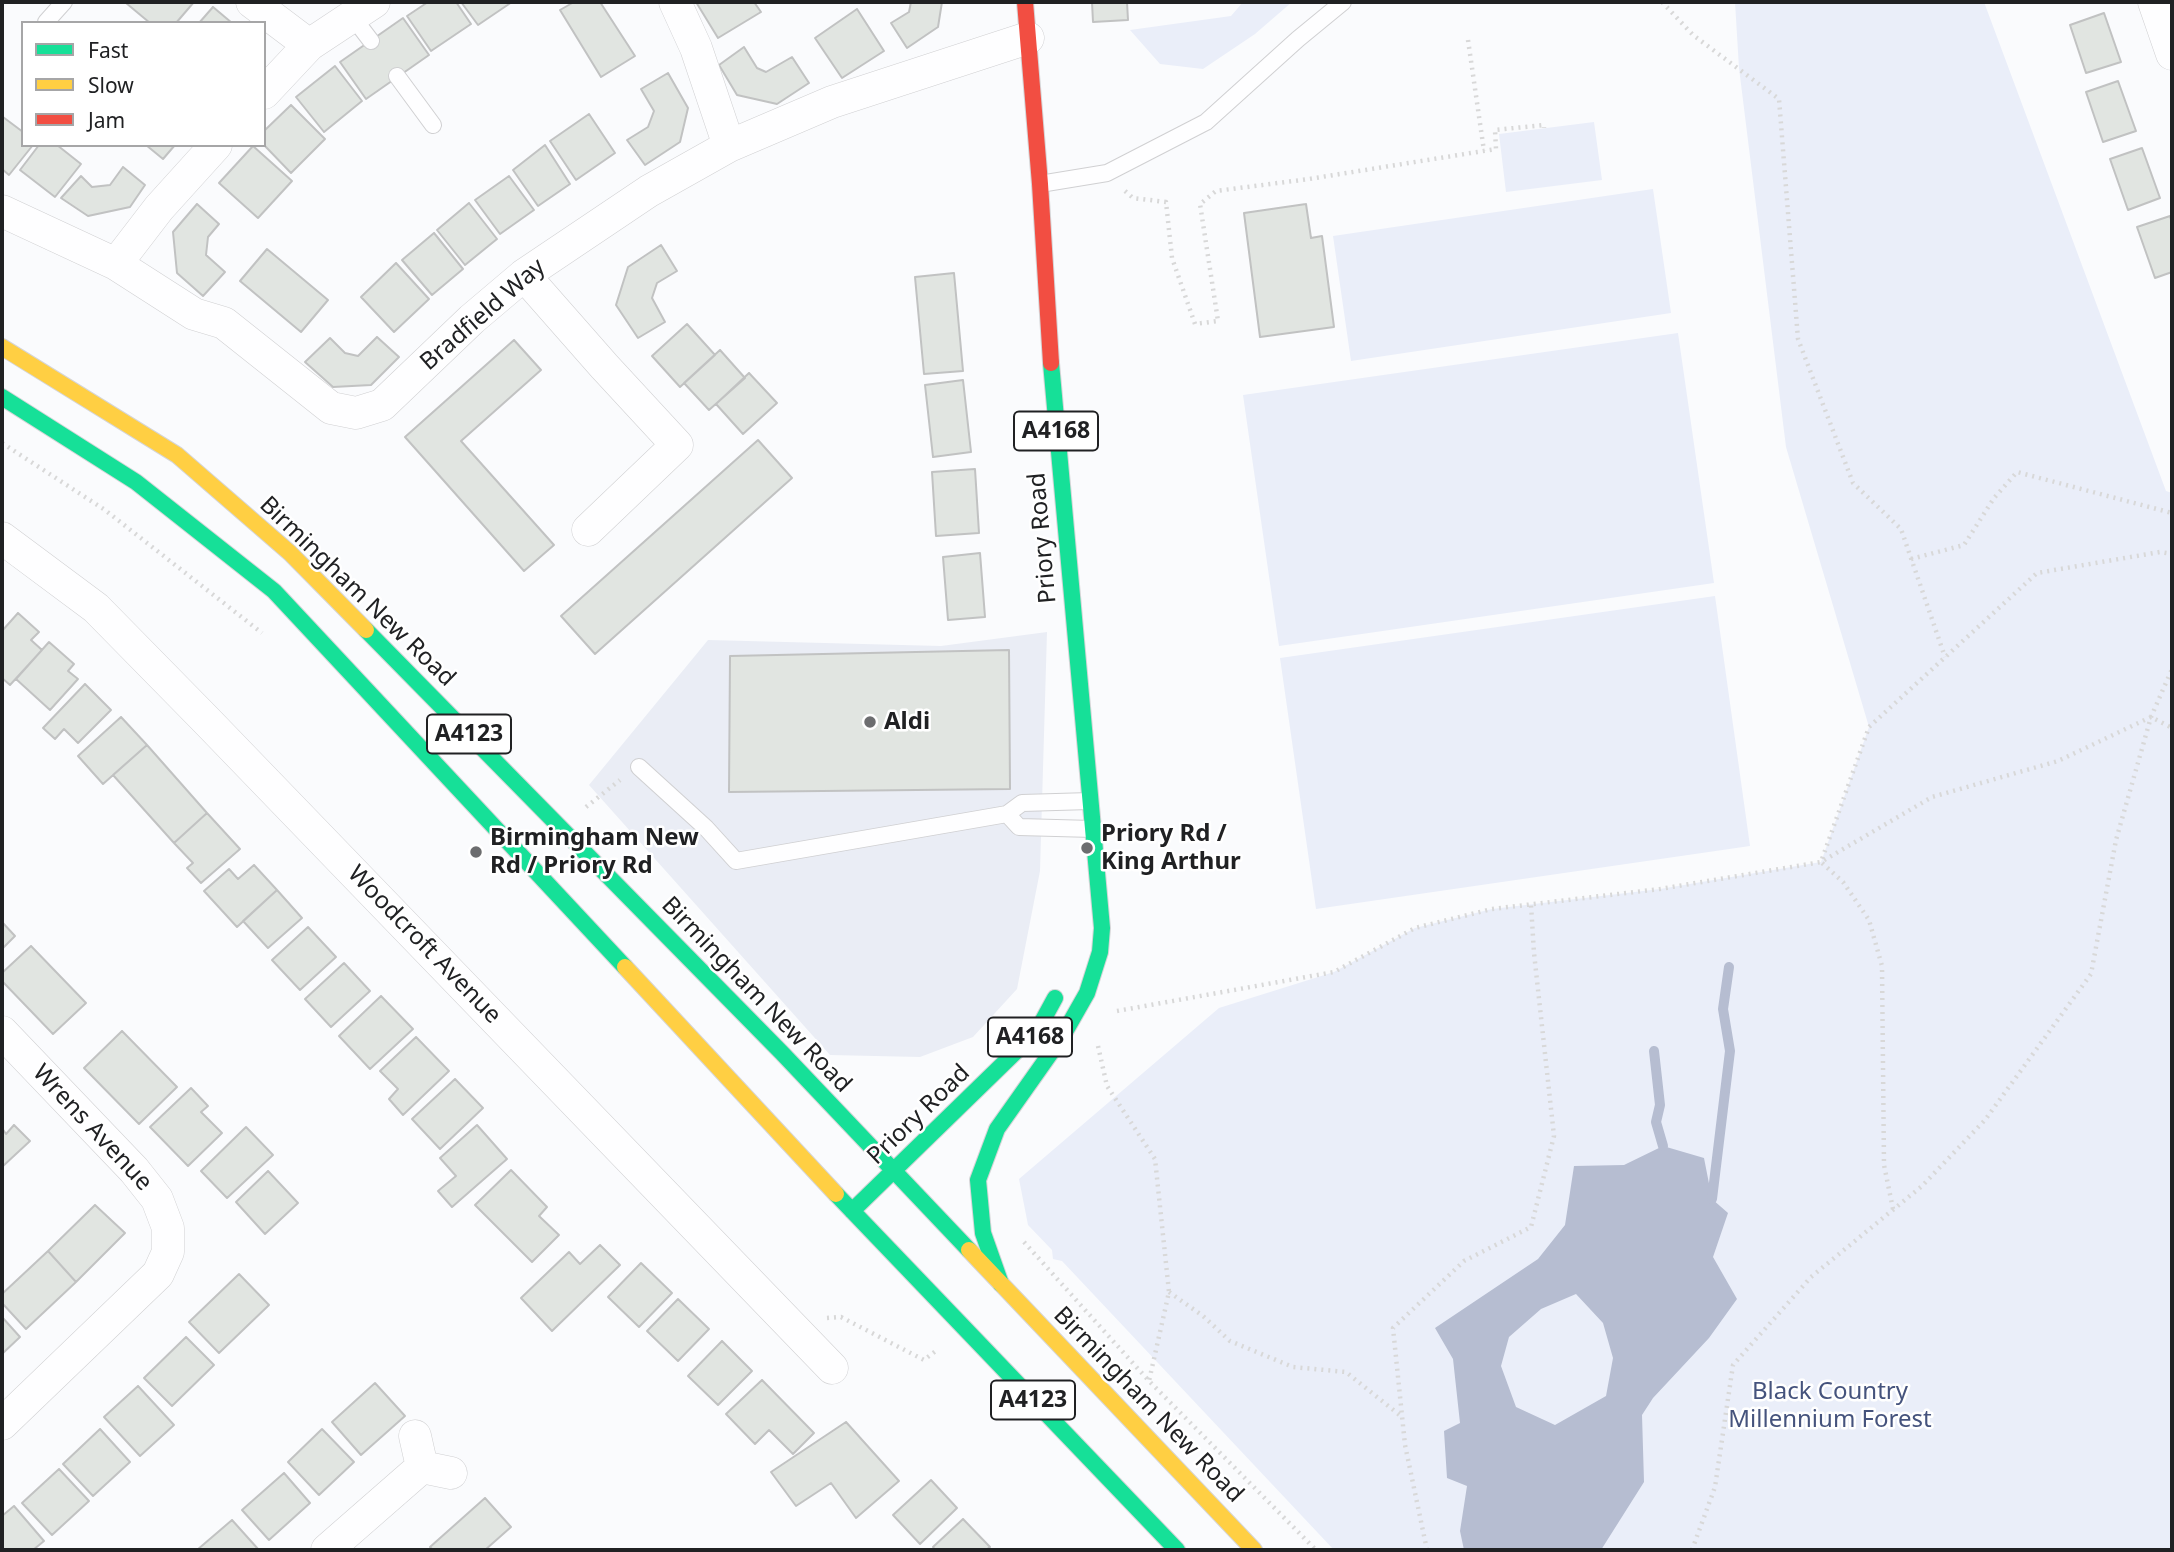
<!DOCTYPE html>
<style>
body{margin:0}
#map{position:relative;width:2174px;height:1552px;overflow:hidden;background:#fafbfd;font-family:"Noto Sans",sans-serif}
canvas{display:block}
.frame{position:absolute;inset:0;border:4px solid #202123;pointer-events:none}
.legend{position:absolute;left:21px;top:21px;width:245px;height:126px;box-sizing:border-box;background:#fff;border:2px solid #a6a6a7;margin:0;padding:9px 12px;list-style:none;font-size:21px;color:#202123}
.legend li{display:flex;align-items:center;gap:14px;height:35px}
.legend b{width:35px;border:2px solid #a6a6a7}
</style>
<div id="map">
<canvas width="2174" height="1552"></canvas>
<div class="frame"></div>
<ul class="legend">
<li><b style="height:9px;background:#16e098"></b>Fast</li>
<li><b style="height:9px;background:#ffcf43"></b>Slow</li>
<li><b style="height:9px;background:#f24e42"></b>Jam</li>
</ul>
</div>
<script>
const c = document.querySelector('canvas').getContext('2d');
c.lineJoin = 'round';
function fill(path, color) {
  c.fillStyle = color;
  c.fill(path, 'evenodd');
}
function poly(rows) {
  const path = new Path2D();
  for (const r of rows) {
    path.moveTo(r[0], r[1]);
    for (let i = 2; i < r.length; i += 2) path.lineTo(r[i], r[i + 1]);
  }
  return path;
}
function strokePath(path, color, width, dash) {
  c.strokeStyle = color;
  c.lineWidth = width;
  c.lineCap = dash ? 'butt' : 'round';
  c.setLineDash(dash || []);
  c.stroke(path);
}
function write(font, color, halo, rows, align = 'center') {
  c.font = font + ' "Noto Sans",sans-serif';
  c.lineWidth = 5;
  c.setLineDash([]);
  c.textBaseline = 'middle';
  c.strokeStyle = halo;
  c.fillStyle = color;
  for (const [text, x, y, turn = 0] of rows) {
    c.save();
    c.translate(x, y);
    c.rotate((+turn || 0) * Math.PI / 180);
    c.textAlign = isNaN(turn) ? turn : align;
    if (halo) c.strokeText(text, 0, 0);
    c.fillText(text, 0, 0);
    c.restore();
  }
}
const built = poly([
 [1047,632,1040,871,1017,989,973,1037,920,1057,830,1055,589,785,708,640,941,646]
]);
const green = poly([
 [1243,2,1292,2,1255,34,1203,69,1160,64,1130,30,1231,16],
 [1735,2,1984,2,2166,491,2172,493,2172,1550,1334,1550,1062,1261,1053,1259,1052,1250,1028,1225,1019,1179,1219,1008,1334,972,1415,928,1492,909,1660,889,1821,862,1869,727,1786,447,1739,68],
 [1594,122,1602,180,1506,192,1499,134],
 [1653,189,1671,313,1351,361,1333,236],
 [1678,333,1714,583,1279,646,1243,395],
 [1715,596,1750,846,1316,909,1280,658]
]);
const water = poly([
 [1663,1146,1704,1158,1712,1199,1728,1213,1713,1257,1737,1299,1709,1338,1653,1398,1642,1415,1644,1482,1601,1550,1464,1550,1460,1531,1467,1486,1447,1478,1444,1431,1460,1423,1453,1359,1435,1328,1538,1259,1565,1225,1574,1166,1624,1165],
 [1576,1294,1603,1323,1613,1358,1606,1396,1555,1425,1516,1407,1501,1366,1509,1337,1541,1309]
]);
const stream = poly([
 [1654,1051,1660,1105,1656,1122,1663,1146],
 [1712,1199,1730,1051,1723,1009,1729,967]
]);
const building = poly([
 [194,2,176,23,150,23,126,3,194,2],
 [428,2,456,2,471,24,431,51,407,16,428,2],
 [461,2,512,2,478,25,461,2],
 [574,2,600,2,635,56,601,77,560,10,574,2],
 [696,2,754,2,761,12,718,38,696,2],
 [911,2,942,2,938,27,907,48,891,23,909,12,911,2],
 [1092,2,1127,2,1128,20,1093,22,1092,2],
 [213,7,232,23,199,23,213,7],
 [857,9,884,51,842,78,815,38,857,9],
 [2104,13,2121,62,2086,73,2070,25,2104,13],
 [403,18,429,55,366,99,340,62,403,18],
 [744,47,757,68,766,72,792,57,809,83,777,104,737,95,719,65,744,47],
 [335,66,362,101,324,132,296,97,335,66],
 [668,73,688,108,680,142,645,165,627,140,648,127,654,111,641,89,668,73],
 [2118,81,2136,131,2103,142,2086,92,2118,81],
 [291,105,325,139,291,173,264,145,264,131,291,105],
 [589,114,615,153,576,180,550,141,589,114],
 [3,117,23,132,23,145,33,145,9,175,2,169,3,117],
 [39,145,57,145,81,164,55,197,20,170,39,145],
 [146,145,175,145,163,159,146,145],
 [545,145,570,184,538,206,513,170,545,145],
 [253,146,292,181,258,218,219,183,253,146],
 [2142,148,2160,198,2128,210,2110,159,2142,148],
 [123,167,145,185,130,207,88,216,61,198,81,176,92,187,110,185,123,167],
 [509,176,534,210,500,234,475,200,509,176],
 [469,203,497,239,465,265,437,230,469,203],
 [197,204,219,224,208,237,206,255,225,272,203,296,177,273,173,232,197,204],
 [1306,204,1311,238,1322,236,1334,327,1260,337,1244,213,1306,204],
 [2170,216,2172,223,2172,272,2155,278,2137,227,2170,216],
 [434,233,463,269,432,295,402,260,434,233],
 [661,245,677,271,657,283,652,298,665,322,638,338,616,305,628,267,661,245],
 [267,249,328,300,301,332,240,281,267,249],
 [396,263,429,299,394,332,361,297,396,263],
 [954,273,963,371,924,374,915,277,954,273],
 [687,324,715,355,680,387,652,356,687,324],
 [377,337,399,357,371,385,333,387,305,362,330,338,345,353,358,356,377,337],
 [514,340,541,370,461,441,554,545,524,571,405,437,514,340],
 [720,350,745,378,709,410,684,383,720,350],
 [749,373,777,403,743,434,716,404,749,373],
 [963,380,971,452,933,457,925,385,963,380],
 [758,440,792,478,595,654,561,616,758,440],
 [975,469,979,533,936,536,932,472,975,469],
 [980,553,985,617,948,620,943,557,980,553],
 [18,613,39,632,31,640,42,650,10,685,2,678,2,631,18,613],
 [49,642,74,664,68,671,78,679,50,710,16,679,49,642],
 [1009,650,1010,789,729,792,730,656,1009,650],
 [85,684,111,710,78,743,64,729,55,739,43,728,85,684],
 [121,717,147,745,103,784,78,756,121,717],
 [147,745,207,813,174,843,113,775,147,745],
 [207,813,240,849,201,883,187,868,193,863,174,843,207,813],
 [254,865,277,890,237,927,204,891,229,869,238,879,254,865],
 [277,890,302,918,268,948,243,921,277,890],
 [2,922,15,936,2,949,2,922],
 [308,927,336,957,300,990,272,960,308,927],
 [31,946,86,1003,53,1034,2,981,2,973,31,946],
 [344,963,370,991,331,1027,305,999,344,963],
 [381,996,413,1029,370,1069,339,1036,381,996],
 [122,1031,177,1087,139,1124,84,1068,122,1031],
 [416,1037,449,1071,403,1115,389,1099,398,1089,380,1071,416,1037],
 [455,1079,483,1108,440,1149,412,1119,455,1079],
 [191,1088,208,1106,201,1112,222,1133,188,1166,150,1127,191,1088],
 [14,1125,30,1141,2,1167,2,1128,6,1134,14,1125],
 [477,1125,507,1159,452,1207,438,1191,456,1176,440,1158,477,1125],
 [246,1127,273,1155,227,1198,201,1171,246,1127],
 [511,1170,547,1207,539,1216,559,1235,532,1262,475,1205,511,1170],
 [268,1171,298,1203,265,1234,236,1202,268,1171],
 [95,1205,125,1233,76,1282,48,1251,95,1205],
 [600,1245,620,1265,552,1331,521,1298,569,1252,580,1264,600,1245],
 [48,1251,76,1282,26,1329,2,1303,2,1294,48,1251],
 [641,1263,672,1293,639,1327,608,1297,641,1263],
 [239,1274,269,1305,219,1353,189,1322,239,1274],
 [678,1299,709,1329,678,1361,647,1331,678,1299],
 [2,1317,20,1337,2,1354,2,1317],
 [186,1337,214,1365,172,1406,144,1378,186,1337],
 [722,1341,752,1371,718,1405,688,1376,722,1341],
 [762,1380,814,1433,793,1454,769,1430,755,1444,726,1414,762,1380],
 [375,1383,405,1416,361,1455,332,1422,375,1383],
 [138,1386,174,1425,140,1456,104,1417,138,1386],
 [846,1422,899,1481,856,1518,831,1483,796,1506,771,1472,846,1422],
 [100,1429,130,1462,93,1496,63,1464,100,1429],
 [322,1429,354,1462,319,1495,288,1462,322,1429],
 [59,1469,89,1501,52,1535,22,1503,59,1469],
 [284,1473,310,1503,269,1540,242,1510,284,1473],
 [931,1480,957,1508,920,1544,893,1515,931,1480],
 [485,1498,511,1527,485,1550,433,1550,430,1547,485,1498],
 [14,1506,44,1541,33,1550,2,1550,2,1516,14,1506],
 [963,1519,990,1547,986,1550,935,1550,933,1547,963,1519],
 [232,1520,258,1549,197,1550,232,1520]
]);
const path = poly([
 [1662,2,1693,35,1779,99,1798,339,1853,483,1901,529,1945,657],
 [1468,40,1484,151],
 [1125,191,1133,198,1166,202,1172,258,1195,324,1218,321,1200,204,1216,191,1309,179,1496,149,1495,130,1544,125,1544,128],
 [2,443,105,510,262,633],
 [1911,559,1964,545,1994,498,2017,472,2172,513],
 [586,807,620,780],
 [1117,1011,1334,972,1415,928,1492,909,1660,889,1821,862,1932,797,2058,761,2151,717,2172,728],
 [1098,1046,1107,1086,1155,1159,1169,1292,1149,1381],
 [1893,1209,1884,1165,1882,966,1869,920,1843,882,1821,862,1869,727,2037,573,2160,552,2172,554],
 [1024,1242,1149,1381,1316,1550],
 [1169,1292,1203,1316,1230,1341,1293,1367,1346,1372,1402,1417],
 [827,1318,841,1317,924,1360,937,1350],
 [1427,1550,1405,1445,1393,1328,1464,1261,1531,1227,1554,1136,1534,953,1531,905],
 [1692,1550,1715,1487,1733,1365,1811,1277,1922,1186,1985,1120,2091,974,2116,840,2151,717,2172,669]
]);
const lane = poly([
 [352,16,371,41],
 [46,22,64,2],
 [397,76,433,125],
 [1040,184,1107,173,1206,122,1298,39,1343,2],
 [639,767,706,828,736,861,1007,814,1022,803,1090,801],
 [1007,814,1019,827,1093,829]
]);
const street = poly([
 [252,2,309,45],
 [675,2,696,48,729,146],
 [2154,2,2172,54],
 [264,93,309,45,374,2],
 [2,211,116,264,194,314,224,323,331,408,356,413,382,405,472,319,524,275,649,191,729,146,832,102,1028,38],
 [116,264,159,208,216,145],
 [524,275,604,366,677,445,588,530],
 [2,538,96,608,207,721,832,1368],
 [2,1032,134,1170,157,1199,168,1228,168,1252,158,1274,2,1424],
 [415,1436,422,1467,451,1473],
 [327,1550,422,1467]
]);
const fast = poly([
 [2,397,136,482,274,591,625,967],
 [366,630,782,1053,969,1250],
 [836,1194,1177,1550],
 [852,1211,1037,1031,1055,998],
 [1001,1284,983,1233,978,1180,997,1129,1062,1037,1087,993,1100,952,1102,928,1051,363]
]);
const slow = poly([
 [2,347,177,455,290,553,366,630],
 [625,967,836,1194],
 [969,1250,1254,1550]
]);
const jam = poly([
 [1025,2,1040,184,1051,363]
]);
const markers = [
 [870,722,7,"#6c6d6f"],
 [1087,848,7,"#6c6d6f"],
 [476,852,7,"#6c6d6f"]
];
const shields = [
 [1056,431,84],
 [469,734,84],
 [1030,1037,84],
 [1033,1400,84]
];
const shieldNames = [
 ["A4168",1056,431],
 ["A4123",469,734],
 ["A4168",1030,1037],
 ["A4123",1033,1400]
];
const streetNames = [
 ["Bradfield Way",483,315,-41],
 ["Priory Road",1043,538,-95],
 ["Birmingham New Road",357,592,44],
 ["Woodcroft Avenue",424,945,46],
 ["Birmingham New Road",756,995,46],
 ["Priory Road",919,1115,-44],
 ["Wrens Avenue",92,1128,47],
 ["Birmingham New Road",1148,1405,46]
];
const poiNames = [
 ["Aldi",884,722],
 ["Priory Rd /",1101,834],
 ["King Arthur",1101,862],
 ["Birmingham New",490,838],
 ["Rd / Priory Rd",490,866]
];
const parkNames = [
 ["Black Country",1830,1392],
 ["Millennium Forest",1830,1420]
];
fill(built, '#eaedf5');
fill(green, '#eaeef9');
fill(water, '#b6bdd1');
strokePath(stream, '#b6bdd1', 10);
fill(building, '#e1e5e1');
strokePath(building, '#c1c2c2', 2);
strokePath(lane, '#d0d0d2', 18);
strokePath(street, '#d0d0d2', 33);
strokePath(fast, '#d5d5d7', 18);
strokePath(slow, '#d5d5d7', 18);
strokePath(jam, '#d5d5d7', 18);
strokePath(path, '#d8d8d8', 4.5, [2, 5]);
strokePath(lane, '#fefeff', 16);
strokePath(street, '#fefeff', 32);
strokePath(fast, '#16e098', 16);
strokePath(slow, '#ffcf43', 16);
strokePath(jam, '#f24e42', 16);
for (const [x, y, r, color] of markers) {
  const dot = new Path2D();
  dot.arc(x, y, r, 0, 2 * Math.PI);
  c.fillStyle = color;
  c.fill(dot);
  strokePath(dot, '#fff', 2.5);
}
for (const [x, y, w] of shields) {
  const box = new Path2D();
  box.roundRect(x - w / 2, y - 19.5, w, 39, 5);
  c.fillStyle = '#fff';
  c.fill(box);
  strokePath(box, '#202123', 2);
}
write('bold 23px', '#202123', null, shieldNames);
write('24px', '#202123', '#fff', streetNames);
write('bold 24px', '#202123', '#fff', poiNames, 'left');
write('24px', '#45537d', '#fff', parkNames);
</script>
